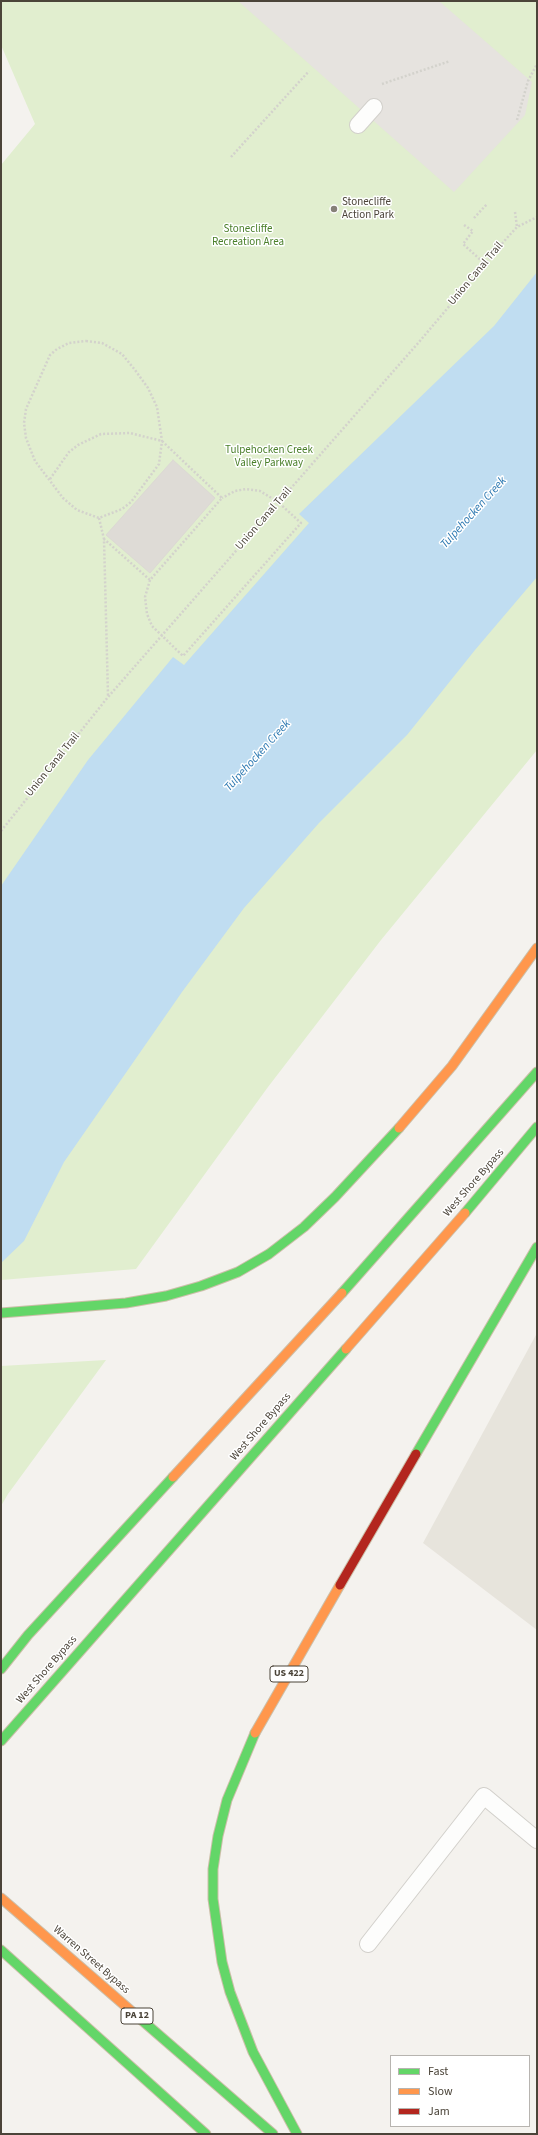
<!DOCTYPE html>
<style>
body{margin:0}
#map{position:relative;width:538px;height:2135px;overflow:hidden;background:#f4f2ee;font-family:"Source Sans 3",sans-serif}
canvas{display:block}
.frame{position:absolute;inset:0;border:2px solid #4b4439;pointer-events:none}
.legend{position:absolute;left:390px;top:2055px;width:140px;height:72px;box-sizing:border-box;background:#fff;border:1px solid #b7b4b0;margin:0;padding:5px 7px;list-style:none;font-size:12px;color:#4b4439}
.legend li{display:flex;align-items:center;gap:8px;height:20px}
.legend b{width:20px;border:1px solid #b7b4b0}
</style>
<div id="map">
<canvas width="538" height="2135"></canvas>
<div class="frame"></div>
<ul class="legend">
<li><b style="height:5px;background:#63d668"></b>Fast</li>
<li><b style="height:5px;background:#ff974d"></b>Slow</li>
<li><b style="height:5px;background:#b3261e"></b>Jam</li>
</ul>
</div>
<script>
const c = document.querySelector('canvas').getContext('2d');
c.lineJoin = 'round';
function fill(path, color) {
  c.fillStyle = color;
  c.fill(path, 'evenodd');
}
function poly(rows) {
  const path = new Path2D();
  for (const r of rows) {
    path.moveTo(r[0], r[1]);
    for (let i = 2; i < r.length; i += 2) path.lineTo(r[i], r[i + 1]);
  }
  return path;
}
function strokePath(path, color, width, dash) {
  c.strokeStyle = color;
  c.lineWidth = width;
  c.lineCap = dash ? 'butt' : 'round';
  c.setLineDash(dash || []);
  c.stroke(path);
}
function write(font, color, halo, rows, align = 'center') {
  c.font = font + ' "Source Sans 3",sans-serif';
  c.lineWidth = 3;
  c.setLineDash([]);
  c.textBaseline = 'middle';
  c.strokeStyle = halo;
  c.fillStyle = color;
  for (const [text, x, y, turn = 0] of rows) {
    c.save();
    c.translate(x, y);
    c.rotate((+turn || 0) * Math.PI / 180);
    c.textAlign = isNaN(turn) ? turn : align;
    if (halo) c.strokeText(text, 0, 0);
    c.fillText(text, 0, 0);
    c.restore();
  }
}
const residential = poly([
 [537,1333,537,1630,423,1543]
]);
const green = poly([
 [1,1,537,1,537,750,381,940,268,1087,136,1269,1,1280,1,165,35,124,1,45],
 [106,1360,8,1494,1,1506,1,1366]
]);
const parking = poly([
 [238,1,439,1,532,82,525,115,454,192]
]);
const water = poly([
 [537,272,537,577,475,650,407,735,319,823,244,908,182,992,64,1162,24,1241,1,1263,1,886,88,760,173,657,184,665,309,523,299,514,494,326]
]);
const building = poly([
 [173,460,215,498,150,573,106,535,173,460]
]);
const path = poly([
 [382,84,450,61],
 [517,120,528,81,537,64],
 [231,157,309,71],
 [515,212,517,227],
 [474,218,487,204],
 [464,225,473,231,463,244,485,264],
 [86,341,102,343,122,354,135,370,148,388,157,407,162,441,159,464,131,502,122,509,99,518,77,510,63,498,35,461,26,438,24,423,26,409,50,355,57,349,69,343,86,341],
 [50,479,69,452,78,445,101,434,130,433,162,441,222,498,150,580,104,539],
 [99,518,104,539,108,696],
 [150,580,145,597,147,614,152,626,183,656,301,523,278,502,260,491,246,489,235,491,222,498],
 [1,831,108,697,419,342,506,239,517,227,537,217]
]);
const lane = poly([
 [358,125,374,107],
 [368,1944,484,1796,537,1840]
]);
const fast = poly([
 [465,1213,537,1127],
 [342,1293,537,1072],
 [1,1313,126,1303,166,1296,201,1286,238,1272,269,1254,304,1227,335,1197,399,1128],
 [416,1454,537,1247],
 [1,1669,28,1635,173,1477],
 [255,1733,227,1800,218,1836,213,1869,213,1899,222,1962,230,1992,253,2052,297,2134],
 [1,1741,346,1349],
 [1,1950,206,2134],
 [137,2016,273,2134]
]);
const slow = poly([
 [399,1128,452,1066,537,948],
 [346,1349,465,1213],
 [173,1477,342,1293],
 [255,1733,340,1585],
 [1,1898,137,2016]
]);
const jam = poly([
 [340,1585,416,1454]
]);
const markers = [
 [334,209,4,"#868178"]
];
const shields = [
 [289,1674,38],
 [137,2016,32]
];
const shieldNames = [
 ["US 422",289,1674],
 ["PA 12",137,2016]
];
const poiNames = [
 ["Stonecliffe",342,203],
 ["Action Park",342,216]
];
const parkNames = [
 ["Stonecliffe",248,230],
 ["Recreation Area",248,243],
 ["Tulpehocken Creek",269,451],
 ["Valley Parkway",269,464]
];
const streetNames = [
 ["Union Canal Trail",476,274,-50],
 ["Union Canal Trail",264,519,-49],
 ["Union Canal Trail",53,765,-51],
 ["West Shore Bypass",474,1183,-49],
 ["West Shore Bypass",261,1427,-49],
 ["West Shore Bypass",47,1670,-49],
 ["Warren Street Bypass",91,1960,41]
];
const waterNames = [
 ["Tulpehocken Creek",474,513,-48],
 ["Tulpehocken Creek",258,756,-48]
];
fill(residential, '#e7e4dc');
fill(green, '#e1eecf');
fill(parking, '#e6e3df');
fill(water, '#c0ddf1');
fill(building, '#dedbd6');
strokePath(building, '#dcd9d4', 1);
strokePath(lane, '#d2d0cb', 18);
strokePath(fast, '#ccbfa9', 11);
strokePath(slow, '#ccbfa9', 11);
strokePath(jam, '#ccbfa9', 11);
strokePath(path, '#d3d2cc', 2.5, [2, 2]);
strokePath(lane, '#fdfdfc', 16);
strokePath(fast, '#63d668', 9);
strokePath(slow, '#ff974d', 9);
strokePath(jam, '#b3261e', 9);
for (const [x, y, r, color] of markers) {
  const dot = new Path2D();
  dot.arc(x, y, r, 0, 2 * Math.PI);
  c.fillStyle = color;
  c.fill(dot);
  strokePath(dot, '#fff', 1.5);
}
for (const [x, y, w] of shields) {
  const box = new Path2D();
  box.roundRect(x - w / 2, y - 8, w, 16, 3);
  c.fillStyle = '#fff';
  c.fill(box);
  strokePath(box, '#4b4439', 1);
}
write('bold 10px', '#4b4439', null, shieldNames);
write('11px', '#4b4439', '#fff', poiNames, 'left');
write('11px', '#4a7f2a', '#fff', parkNames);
write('11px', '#4b4439', '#fff', streetNames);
write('italic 12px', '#2e7ab2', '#fff', waterNames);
</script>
